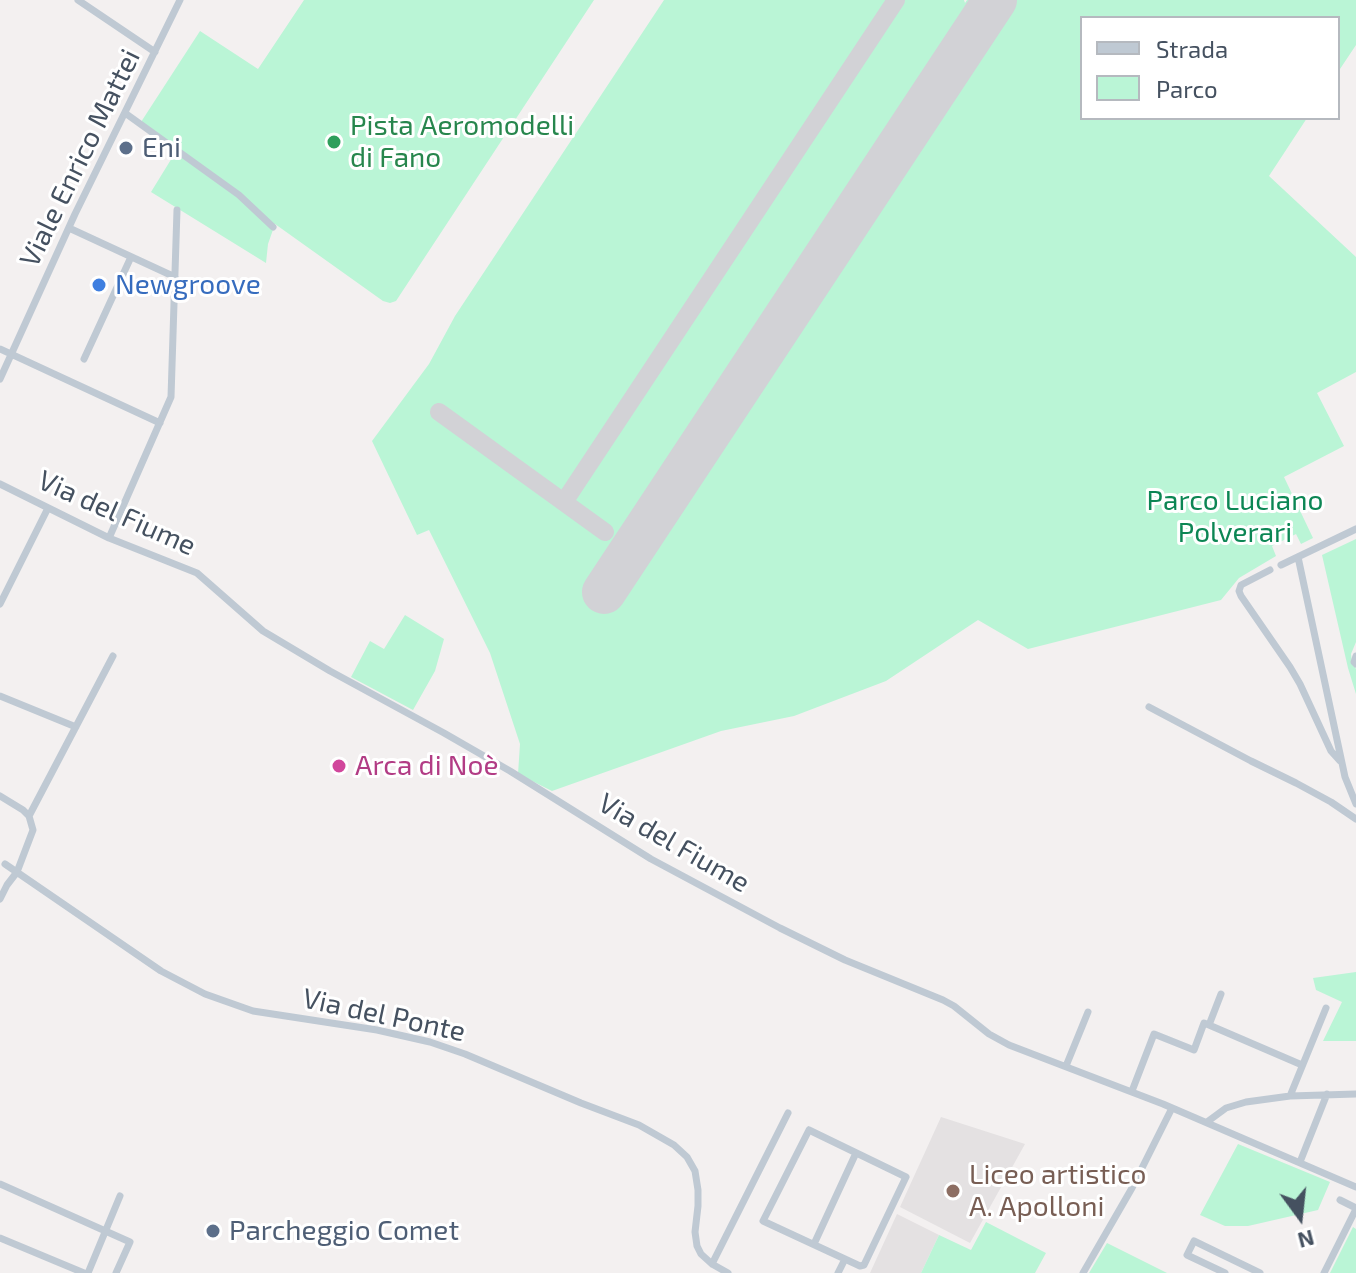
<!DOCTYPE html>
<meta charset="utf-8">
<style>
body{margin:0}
#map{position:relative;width:1356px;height:1273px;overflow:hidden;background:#f3f0f0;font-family:"Exo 2",sans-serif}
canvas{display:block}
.legend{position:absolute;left:1080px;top:16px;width:260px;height:104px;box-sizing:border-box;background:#fff;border:2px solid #b5b9bf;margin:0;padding:10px 14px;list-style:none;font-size:24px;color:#455160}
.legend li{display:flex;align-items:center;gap:16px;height:40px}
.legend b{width:40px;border:2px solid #b5b9bf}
.north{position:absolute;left:1260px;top:1177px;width:80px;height:80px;-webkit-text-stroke:6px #fff;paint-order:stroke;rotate:165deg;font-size:22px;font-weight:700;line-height:32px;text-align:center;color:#455160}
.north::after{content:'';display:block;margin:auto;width:28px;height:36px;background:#455160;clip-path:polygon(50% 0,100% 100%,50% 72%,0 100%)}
</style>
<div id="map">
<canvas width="1356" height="1273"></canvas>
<ul class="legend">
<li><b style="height:10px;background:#bfc9d3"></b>Strada</li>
<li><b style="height:22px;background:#baf5d6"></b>Parco</li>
</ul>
<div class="north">N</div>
</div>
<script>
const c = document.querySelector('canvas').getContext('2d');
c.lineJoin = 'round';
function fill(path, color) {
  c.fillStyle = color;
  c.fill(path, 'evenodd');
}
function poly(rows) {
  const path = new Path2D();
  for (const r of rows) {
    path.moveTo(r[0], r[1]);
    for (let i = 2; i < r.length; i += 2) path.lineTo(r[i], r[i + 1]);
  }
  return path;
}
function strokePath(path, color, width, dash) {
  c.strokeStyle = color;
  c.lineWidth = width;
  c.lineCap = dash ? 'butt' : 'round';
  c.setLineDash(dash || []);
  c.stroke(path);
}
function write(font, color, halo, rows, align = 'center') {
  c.font = font + ' "Exo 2",sans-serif';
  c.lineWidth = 6;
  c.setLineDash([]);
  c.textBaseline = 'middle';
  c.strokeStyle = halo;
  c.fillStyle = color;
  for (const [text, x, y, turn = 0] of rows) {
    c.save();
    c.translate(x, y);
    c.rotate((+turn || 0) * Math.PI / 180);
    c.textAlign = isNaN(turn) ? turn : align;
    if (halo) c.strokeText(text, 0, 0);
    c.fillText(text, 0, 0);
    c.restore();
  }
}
const education = poly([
 [941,1117,1025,1144,970,1243,900,1207],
 [897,1214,939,1235,921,1273,870,1273]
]);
const green = poly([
 [304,0,594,0,396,301,390,303,383,301,275,224,268,244,266,263,151,192,175,153,141,122,200,31,258,69],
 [664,0,964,0,965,3,967,0,1356,0,1356,45,1338,72,1338,18,1082,18,1082,118,1307,118,1269,176,1356,257,1356,372,1317,393,1344,446,1284,477,1313,538,1301,544,1296,534,1272,546,1276,556,1239,578,1221,600,1028,649,978,620,886,681,794,716,721,731,552,791,518,774,520,744,490,653,429,530,417,535,372,441,429,364,455,316],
 [1356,539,1356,642,1351,654,1352,662,1356,669,1356,694,1348,668,1322,555],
 [405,615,444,639,435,671,413,710,351,677,370,641,384,649],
 [1356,972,1356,1041,1323,1041,1342,1002,1316,990,1313,978],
 [1238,1144,1330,1182,1318,1210,1248,1226,1225,1226,1200,1215],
 [986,1222,1046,1253,1035,1273,921,1273,939,1235,971,1250],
 [1353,1227,1356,1229,1356,1273,1330,1273],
 [1107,1243,1167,1273,1089,1273]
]);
const taxiway = poly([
 [988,0,991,7],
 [439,412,605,532],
 [564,502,896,0]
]);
const runway = poly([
 [604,592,995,0]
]);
const minor = poly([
 [78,0,155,52],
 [125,113,239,195,273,227],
 [69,228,175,277],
 [0,349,160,423],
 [84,359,131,257],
 [0,379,75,214,180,0],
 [0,484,109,538,197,573,263,631,330,671,444,733,510,771,651,859,780,928,845,960,943,1000,954,1006,989,1034,1009,1045,1163,1104,1356,1187],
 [109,538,171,397,177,210],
 [1298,557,1345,777,1356,804],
 [1281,565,1356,529],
 [1270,570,1241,585,1239,591,1241,596,1290,667,1300,684,1331,751,1340,761],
 [0,604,48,508],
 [1356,656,1354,662,1356,664],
 [0,696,76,727],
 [1149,707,1251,761,1296,783,1331,802,1356,819],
 [0,796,23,810,29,816,33,830,17,872,7,885,0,899],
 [29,816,113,656],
 [5,864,161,971,205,994,253,1011,377,1030,430,1042,465,1054,581,1103,639,1125,674,1145,687,1157,695,1171,698,1190,698,1206,695,1232,697,1246,701,1254,712,1264,728,1273],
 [1209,1025,1302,1065],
 [1066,1066,1088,1012],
 [1132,1091,1154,1034,1194,1050,1204,1023,1209,1025,1221,994],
 [1290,1096,1326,1008],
 [1207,1122,1226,1108,1246,1102,1290,1096,1356,1094],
 [809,1130,906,1177,864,1265,860,1266,763,1221,809,1130],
 [1300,1162,1327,1094],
 [0,1184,130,1242,116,1273],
 [1340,1200,1356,1208],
 [0,1238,84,1273],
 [814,1244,856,1153],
 [712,1264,788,1113],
 [88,1273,120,1196],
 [838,1273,845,1259],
 [1083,1273,1132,1188,1172,1108],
 [1225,1273,1187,1255,1194,1241,1260,1273],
 [1324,1273,1356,1209]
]);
const markers = [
 [334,142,8,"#2e9e5b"],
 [126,148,8,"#5c6f8a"],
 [99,285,8,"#3f7fe0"],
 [339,766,8,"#d1479c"],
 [953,1191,8,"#8d6e63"],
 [213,1231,8,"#5c6f8a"]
];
const leisureNames = [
 ["Pista Aeromodelli",350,126],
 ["di Fano",350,158]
];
const serviceNames = [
 ["Eni",142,148],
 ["Parcheggio Comet",229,1231]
];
const streetNames = [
 ["Viale Enrico Mattei",80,158,-64],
 ["Via del Fiume",117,513,24],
 ["Via del Fiume",674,843,30],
 ["Via del Ponte",384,1015,12]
];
const shopNames = [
 ["Newgroove",115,285]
];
const parkNames = [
 ["Parco Luciano",1235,501],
 ["Polverari",1235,533]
];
const hotelNames = [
 ["Arca di Noè",355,766]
];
const educationNames = [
 ["Liceo artistico",969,1175],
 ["A. Apolloni",969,1207]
];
fill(education, '#e4e1e2');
fill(green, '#baf5d6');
strokePath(taxiway, '#d2d2d6', 18);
strokePath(runway, '#d2d2d6', 44);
strokePath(minor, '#bfc9d3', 7);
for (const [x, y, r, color] of markers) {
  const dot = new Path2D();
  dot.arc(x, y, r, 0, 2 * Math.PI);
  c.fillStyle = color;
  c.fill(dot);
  strokePath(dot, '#fff', 3);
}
write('28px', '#27864d', '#fff', leisureNames, 'left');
write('28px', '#4e5e75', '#fff', serviceNames, 'left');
write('28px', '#455160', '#fff', streetNames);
write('28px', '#366cbe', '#fff', shopNames, 'left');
write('28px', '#0c8654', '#fff', parkNames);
write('28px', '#b23c85', '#fff', hotelNames, 'left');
write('28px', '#785e54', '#fff', educationNames, 'left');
</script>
